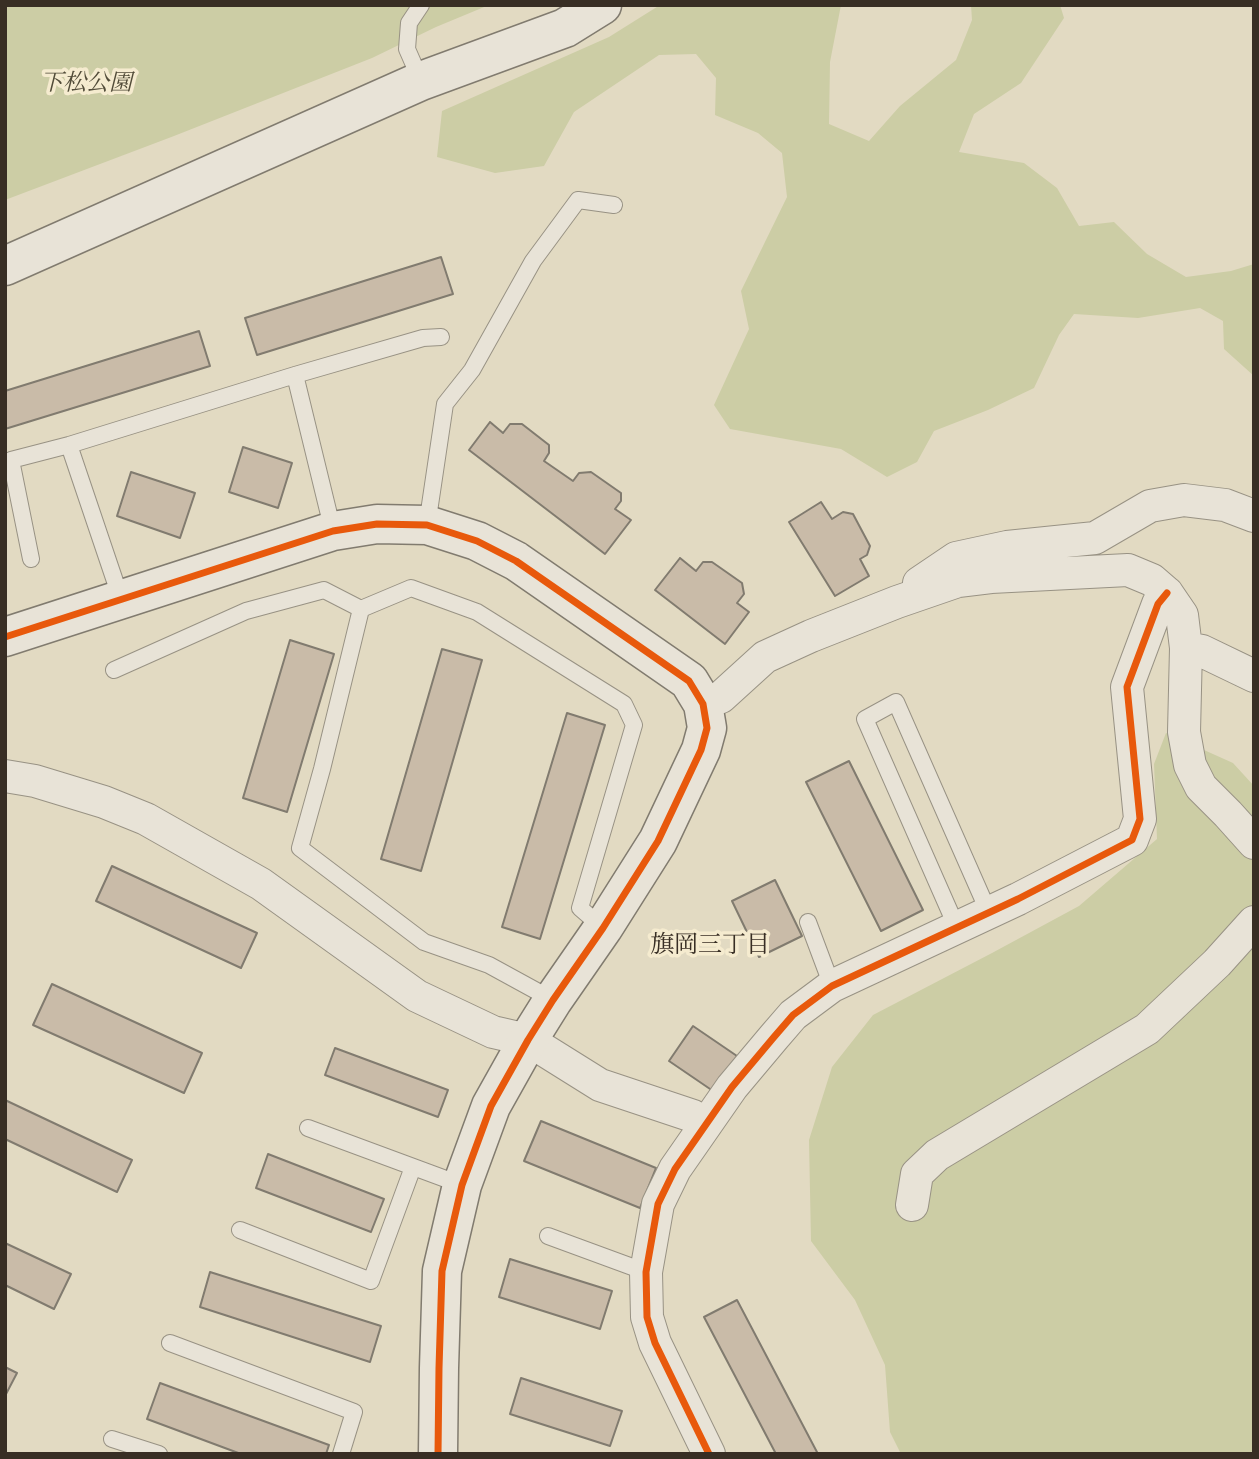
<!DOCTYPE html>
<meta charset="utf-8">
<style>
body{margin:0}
#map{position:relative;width:1259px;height:1459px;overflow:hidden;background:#e2dac2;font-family:Cardo,serif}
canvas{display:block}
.frame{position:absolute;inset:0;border:7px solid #382e24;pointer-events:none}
</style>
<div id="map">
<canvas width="1259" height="1459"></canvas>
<div class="frame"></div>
</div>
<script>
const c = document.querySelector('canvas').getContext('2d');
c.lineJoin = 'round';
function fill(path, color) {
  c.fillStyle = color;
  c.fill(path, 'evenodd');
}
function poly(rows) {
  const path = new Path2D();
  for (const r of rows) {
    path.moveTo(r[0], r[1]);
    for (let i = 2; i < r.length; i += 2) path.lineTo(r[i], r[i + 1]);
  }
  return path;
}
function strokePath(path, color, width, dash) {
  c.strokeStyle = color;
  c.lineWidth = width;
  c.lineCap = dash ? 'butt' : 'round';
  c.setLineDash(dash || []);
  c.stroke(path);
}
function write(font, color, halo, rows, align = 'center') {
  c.font = font + ' Cardo,"Noto Serif JP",serif';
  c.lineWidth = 7;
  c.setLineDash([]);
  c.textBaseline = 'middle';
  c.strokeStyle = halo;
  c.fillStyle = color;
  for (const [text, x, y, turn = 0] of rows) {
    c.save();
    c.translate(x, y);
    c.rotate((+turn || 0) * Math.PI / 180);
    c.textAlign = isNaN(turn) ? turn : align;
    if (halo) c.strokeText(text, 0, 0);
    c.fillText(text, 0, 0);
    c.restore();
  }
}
const green = poly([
 [5,5,489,5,436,27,372,58,174,136,5,200],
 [660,5,841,5,830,62,829,124,869,141,900,106,956,60,972,20,971,5,1060,5,1064,18,1021,83,974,114,959,152,1024,163,1057,188,1079,226,1114,222,1147,254,1186,277,1231,271,1254,264,1254,376,1224,349,1223,321,1200,308,1138,318,1074,314,1059,335,1034,388,988,410,934,431,917,462,887,477,841,449,730,429,714,405,749,329,741,291,787,197,782,153,758,133,715,115,716,78,696,54,659,55,574,112,544,166,495,173,437,157,442,111,609,37],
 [1166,733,1233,763,1254,786,1254,1454,901,1454,890,1432,885,1365,855,1300,811,1241,809,1140,832,1067,873,1015,992,953,1079,906,1157,839,1154,764]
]);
const building = poly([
 [441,257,453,294,257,355,245,318,441,257],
 [199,331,210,366,5,429,5,391,199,331],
 [490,422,503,433,510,424,522,424,549,445,549,453,544,461,573,481,579,473,591,472,621,493,621,501,615,509,631,520,605,554,469,450,490,422],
 [243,447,292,463,278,508,229,492,243,447],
 [131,472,195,493,180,538,117,516,131,472],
 [821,502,832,519,843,512,853,514,870,546,867,555,860,559,869,576,835,596,789,522,821,502],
 [680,558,696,571,703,562,712,562,742,583,744,594,737,603,749,612,725,644,655,590,680,558],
 [290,640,334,654,287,812,243,798,290,640],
 [442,649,482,660,421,871,381,859,442,649],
 [567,713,605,725,540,939,502,927,567,713],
 [849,761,923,910,881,931,806,782,849,761],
 [112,866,257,933,241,968,96,901,112,866],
 [775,880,802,936,759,957,732,901,775,880],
 [52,984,202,1053,184,1093,33,1025,52,984],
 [693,1026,737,1056,713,1091,669,1061,693,1026],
 [335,1048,448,1090,438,1117,325,1075,335,1048],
 [5,1100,132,1160,117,1192,5,1139,5,1100],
 [541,1121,656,1168,640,1208,524,1161,541,1121],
 [268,1154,384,1199,371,1232,256,1188,268,1154],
 [5,1243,71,1274,54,1309,5,1285,5,1243],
 [510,1259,612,1291,600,1329,499,1297,510,1259],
 [210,1272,381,1326,370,1362,200,1307,210,1272],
 [737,1300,818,1454,776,1454,704,1317,737,1300],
 [5,1367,17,1373,5,1396,5,1367],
 [521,1378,622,1411,610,1446,510,1414,521,1378],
 [160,1383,329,1445,326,1454,241,1454,147,1419,160,1383]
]);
const lane = poly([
 [421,81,407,49,409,23,421,5],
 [295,375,333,531],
 [69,445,121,599],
 [427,525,445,404,472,370,533,261,578,200,614,205],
 [31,559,11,460,69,445,295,375,423,338,441,337],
 [361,609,411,588,477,612,624,704,634,725,580,908,603,928],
 [114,670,246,611,324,590,361,609,322,769,300,848,424,942,489,965,553,1000],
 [808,922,832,986],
 [957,928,865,719,896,702,989,913],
 [308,1128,462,1185],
 [240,1230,371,1281,413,1167],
 [548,1236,646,1272],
 [170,1343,354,1412,341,1454],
 [112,1439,159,1454]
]);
const street = poly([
 [919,583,956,558,1007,547,1095,538,1150,506,1184,500,1225,505,1254,516],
 [1186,648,1202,651,1254,676],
 [703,704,721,697,765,657,811,636,897,602,958,581,991,577,1128,570,1152,580,1167,593,1182,615,1186,648,1184,732,1190,765,1201,787,1228,814,1254,843],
 [5,776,35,781,104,802,146,819,261,884,417,996,493,1032,528,1040,600,1085,693,1116,706,1123],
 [912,1205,917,1174,937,1155,1147,1029,1217,963,1254,922],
 [709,1454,655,1343,647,1317,646,1272,658,1204,675,1169,732,1087,774,1037,793,1015,832,986,1018,899,1132,840,1140,819,1127,687,1158,604,1167,593]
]);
const secondary = poly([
 [5,266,421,81,565,28,602,5],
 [5,637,333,531,377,524,427,525,477,541,516,561,689,681,703,704,707,728,701,750,658,841,603,928,553,1000,528,1040,491,1106,462,1185,442,1271,439,1368,438,1454]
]);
const cycleway = poly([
 [5,637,333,531,377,524,427,525,477,541,516,561,689,681,703,704,707,728,701,750,658,841,603,928,553,1000,528,1040,491,1106,462,1185,442,1271,439,1368,438,1454],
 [709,1454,655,1343,647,1317,646,1272,658,1204,675,1169,732,1087,774,1037,793,1015,832,986,1018,899,1132,840,1140,819,1127,687,1158,604,1167,593]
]);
const parkNames = [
 ["下松公園",86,85]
];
const neighbourhoodNames = [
 ["旗岡三丁目",710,946]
];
fill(green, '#cccda5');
fill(building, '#c9bba8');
strokePath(building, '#817b6f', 2);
strokePath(lane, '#989284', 18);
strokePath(street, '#989284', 34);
strokePath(secondary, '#817b6f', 41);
strokePath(lane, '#e8e3d7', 16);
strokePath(street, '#e8e3d7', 32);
strokePath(secondary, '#e8e3d7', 38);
strokePath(cycleway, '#e8590c', 7);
write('italic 23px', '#524c39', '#f5ebcf', parkNames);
write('24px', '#382e24', '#f5ebcf', neighbourhoodNames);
</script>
